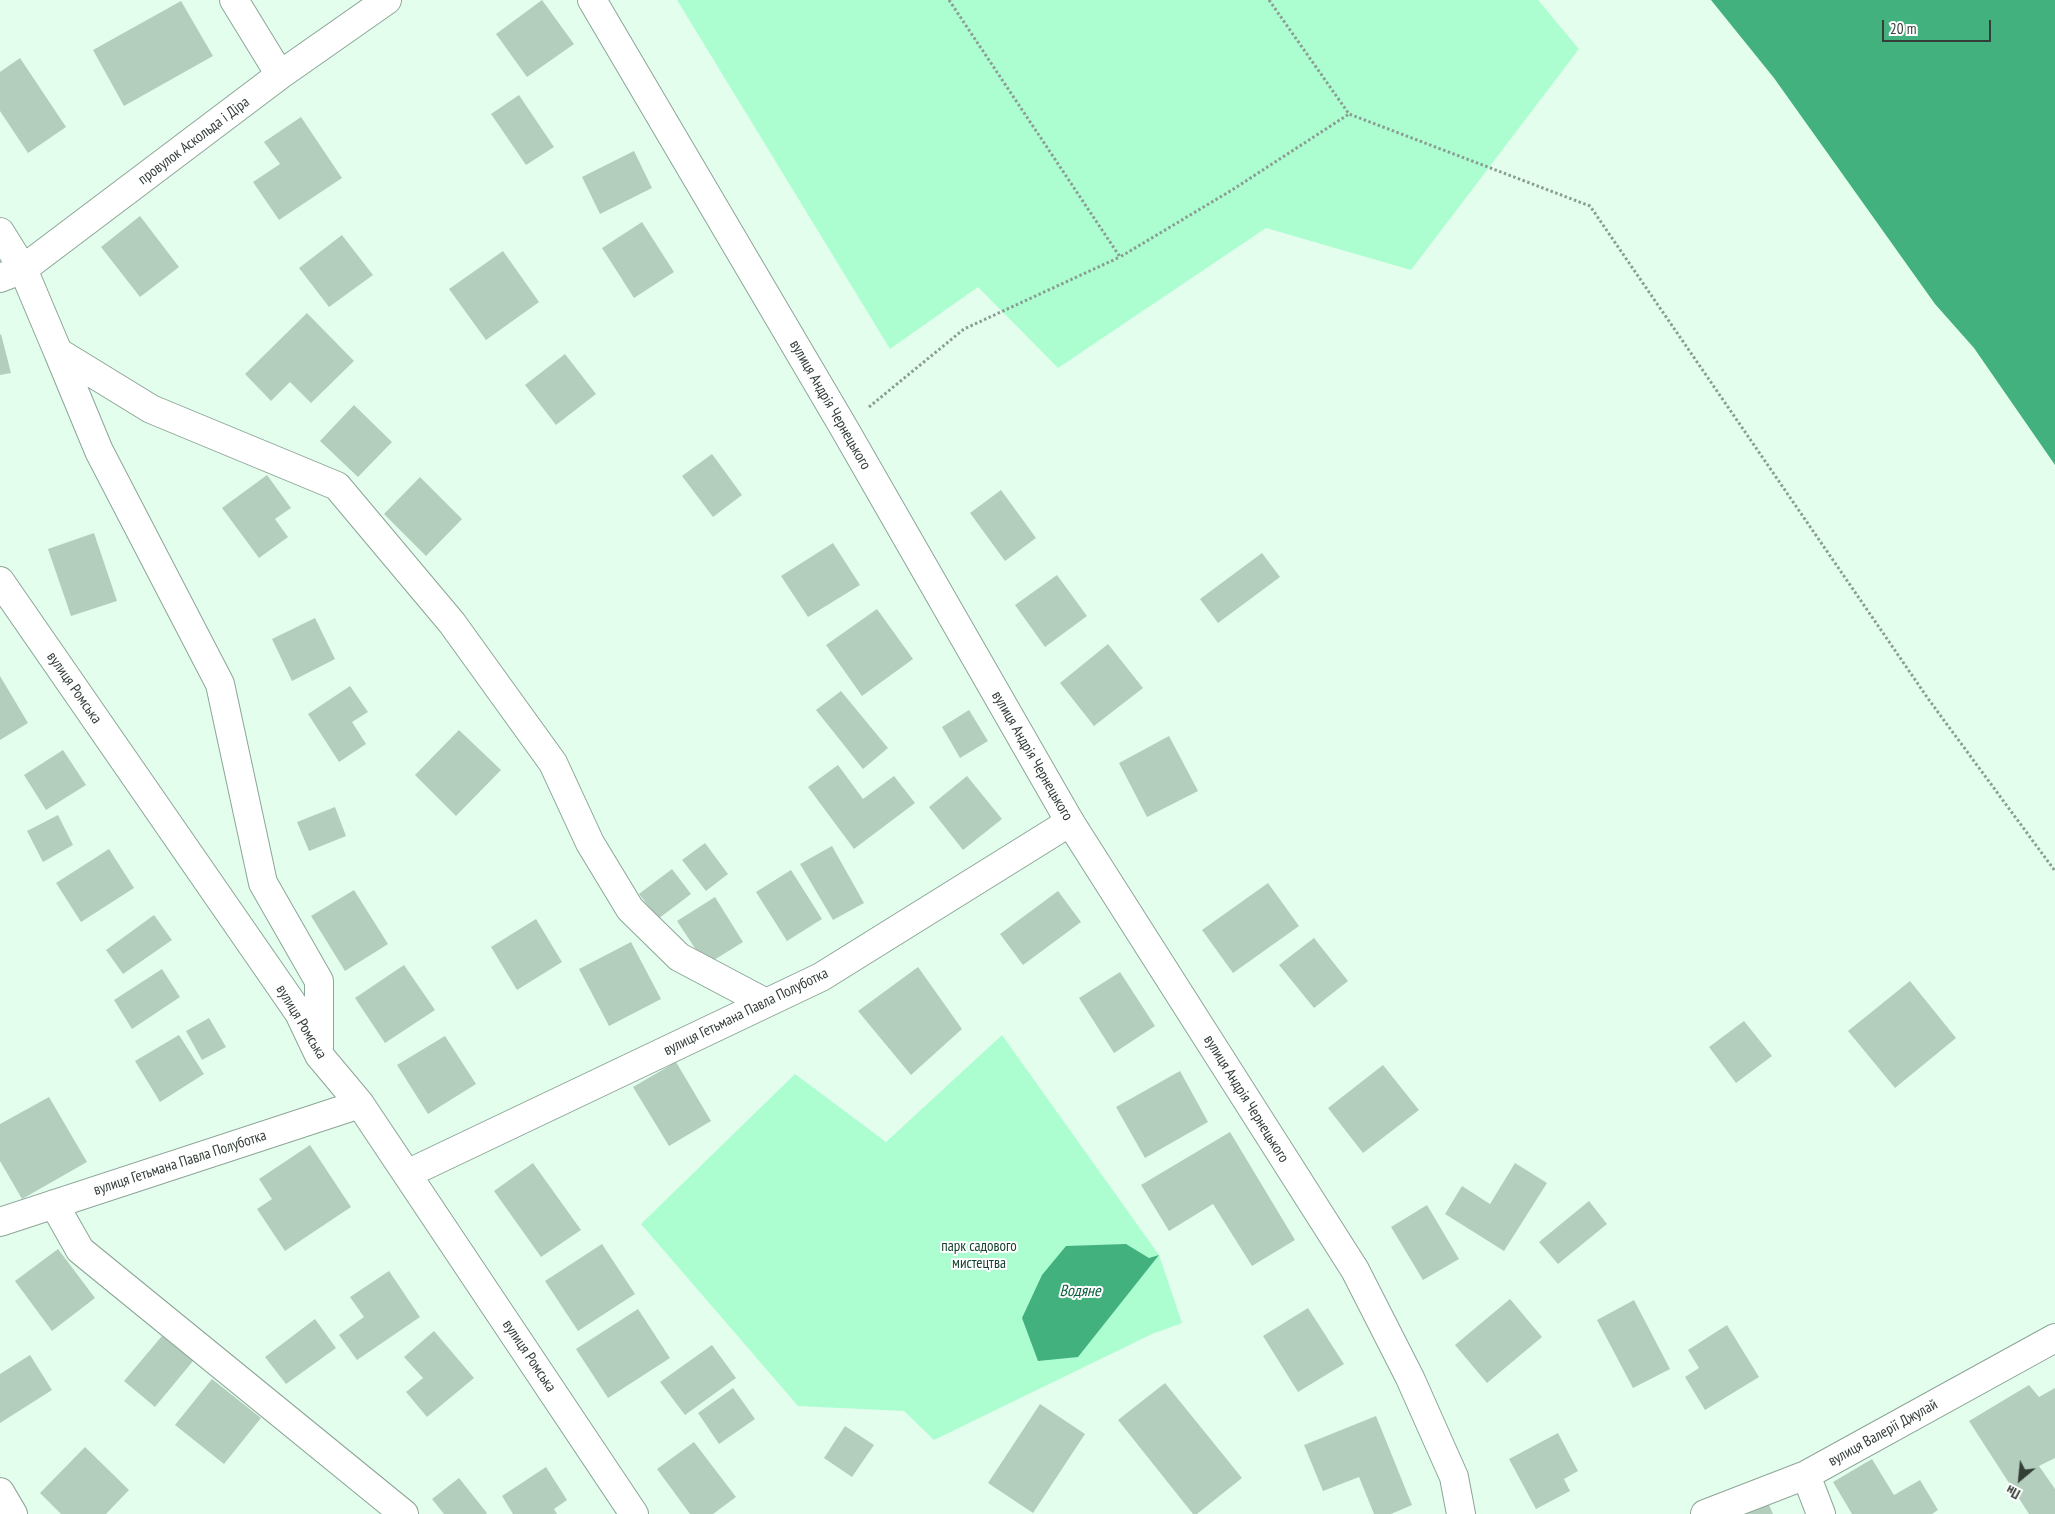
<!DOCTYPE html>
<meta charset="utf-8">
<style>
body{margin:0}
#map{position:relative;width:2055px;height:1514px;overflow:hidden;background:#e4feee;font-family:"PT Sans Narrow",sans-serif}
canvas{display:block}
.north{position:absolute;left:1995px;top:1454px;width:50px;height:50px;-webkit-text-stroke:4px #fff;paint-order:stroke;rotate:208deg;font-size:14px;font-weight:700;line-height:20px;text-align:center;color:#333e37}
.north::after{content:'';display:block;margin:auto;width:18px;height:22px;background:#333e37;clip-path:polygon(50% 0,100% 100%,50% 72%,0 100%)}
.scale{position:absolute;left:1882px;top:20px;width:109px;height:22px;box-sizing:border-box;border:2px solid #333e37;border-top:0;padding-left:6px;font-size:15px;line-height:18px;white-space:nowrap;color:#333e37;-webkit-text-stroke:4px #fff;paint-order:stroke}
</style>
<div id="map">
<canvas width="2055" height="1514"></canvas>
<div class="north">Пн</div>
<div class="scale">20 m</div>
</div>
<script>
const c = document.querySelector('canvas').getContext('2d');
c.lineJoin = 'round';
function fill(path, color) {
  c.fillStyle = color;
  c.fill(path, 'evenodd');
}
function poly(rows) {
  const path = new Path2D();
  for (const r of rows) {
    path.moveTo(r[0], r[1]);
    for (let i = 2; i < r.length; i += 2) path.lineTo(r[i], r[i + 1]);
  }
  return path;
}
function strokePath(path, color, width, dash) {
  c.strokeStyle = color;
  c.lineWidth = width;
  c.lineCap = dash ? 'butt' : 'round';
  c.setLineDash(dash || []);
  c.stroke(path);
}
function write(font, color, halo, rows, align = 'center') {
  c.font = font + ' "PT Sans Narrow",sans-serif';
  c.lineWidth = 4;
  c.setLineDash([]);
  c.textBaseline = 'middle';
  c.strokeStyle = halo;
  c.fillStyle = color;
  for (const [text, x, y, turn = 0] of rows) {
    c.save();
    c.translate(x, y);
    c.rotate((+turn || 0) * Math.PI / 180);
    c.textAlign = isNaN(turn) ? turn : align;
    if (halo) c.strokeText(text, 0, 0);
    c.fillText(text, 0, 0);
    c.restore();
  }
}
const green = poly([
 [677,0,1538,0,1579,49,1411,270,1266,228,1058,368,978,287,890,349],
 [1002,1035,1159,1255,1182,1323,1152,1334,934,1440,904,1411,798,1406,641,1224,795,1074,886,1142]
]);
const water = poly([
 [1711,0,2055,0,2055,465,1974,348,1935,304,1774,78],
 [1126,1244,1149,1258,1159,1255,1078,1357,1038,1361,1022,1318,1042,1275,1066,1246]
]);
const building = poly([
 [542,0,574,44,527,77,496,34],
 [181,1,213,56,124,106,93,50],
 [20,58,66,127,28,153,0,111,0,72],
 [519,95,554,147,526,165,491,114],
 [301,117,342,178,279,220,253,182,280,164,264,142],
 [634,151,652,188,600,214,582,177],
 [140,216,179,267,140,297,101,247],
 [642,222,674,272,634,298,602,248],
 [342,235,373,275,329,307,299,268],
 [503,251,539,302,486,340,449,289],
 [307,313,354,361,311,403,290,382,271,401,245,374],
 [1,334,11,373,0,375,0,335],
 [565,354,596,394,556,425,525,385],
 [354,405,392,442,358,477,320,441],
 [712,454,742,495,713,517,682,476],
 [267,475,291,508,275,519,288,537,259,558,222,508],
 [420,477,462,519,426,556,384,514],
 [1001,490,1036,538,1005,561,970,513],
 [94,533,117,601,71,616,48,549],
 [833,543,860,585,808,617,781,576],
 [1262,553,1280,577,1218,623,1200,599],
 [1057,575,1087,616,1045,647,1015,605],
 [877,609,913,659,862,696,826,645],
 [315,618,335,659,292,681,272,639],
 [1108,644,1143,688,1094,726,1060,683],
 [0,676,28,723,0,740],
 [350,686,368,712,352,722,366,744,339,762,308,714],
 [841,691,888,748,863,769,816,710],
 [969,710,988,741,960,758,942,727],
 [459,730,501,770,456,816,415,775],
 [1169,736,1198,791,1147,817,1119,763],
 [63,750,86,785,46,810,24,775],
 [838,765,863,799,894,776,915,803,854,849,808,787],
 [967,776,1002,819,963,850,929,807],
 [335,807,346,836,309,851,297,822],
 [58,815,73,845,43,862,27,831],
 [705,843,728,874,706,891,682,860],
 [832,846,864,903,833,920,800,864],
 [109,849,134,888,81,922,56,883],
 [672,869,691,894,658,919,639,894],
 [791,870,822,919,787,941,756,892],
 [1268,883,1299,926,1233,973,1202,930],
 [354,890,388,944,345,971,311,916],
 [1058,891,1081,922,1023,965,1000,934],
 [715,897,743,942,706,965,677,921],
 [154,915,172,940,123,974,106,950],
 [536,919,562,962,517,990,491,947],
 [1314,938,1348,981,1314,1008,1279,965],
 [631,942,661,999,609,1026,579,969],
 [404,965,435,1010,385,1043,355,998],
 [918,967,962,1029,911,1075,858,1011],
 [162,969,180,997,132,1029,114,1000],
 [1120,972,1155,1026,1114,1053,1079,998],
 [1910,981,1956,1038,1895,1088,1848,1031],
 [209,1018,226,1047,202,1060,186,1031],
 [1744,1021,1772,1056,1736,1083,1709,1047],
 [179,1035,204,1074,160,1102,135,1061],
 [445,1036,476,1084,428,1114,397,1065],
 [676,1062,711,1121,669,1146,633,1087],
 [1383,1065,1419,1110,1363,1153,1328,1108],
 [1180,1071,1208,1122,1145,1158,1116,1107],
 [49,1097,87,1162,22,1199,0,1161,0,1124],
 [1230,1132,1295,1240,1252,1266,1213,1204,1169,1231,1141,1185],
 [310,1145,351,1207,285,1251,257,1209,272,1199,259,1179],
 [533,1163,581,1230,541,1257,494,1191],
 [1515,1163,1547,1183,1504,1251,1445,1214,1462,1186,1490,1204],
 [1589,1201,1607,1224,1558,1264,1539,1242],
 [1427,1205,1459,1259,1423,1280,1391,1227],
 [602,1244,635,1294,578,1331,545,1281],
 [58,1249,95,1298,52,1331,15,1281],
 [389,1271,420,1317,357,1360,339,1335,364,1317,350,1297],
 [1510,1299,1542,1337,1487,1383,1455,1345],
 [1634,1300,1670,1369,1633,1388,1597,1320],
 [1308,1308,1344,1364,1298,1392,1263,1336],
 [638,1309,670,1358,608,1398,576,1349],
 [315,1319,336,1348,286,1384,265,1357],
 [1727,1325,1759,1377,1705,1410,1685,1377,1699,1368,1688,1350],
 [434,1331,474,1378,427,1417,406,1392,423,1378,404,1357],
 [162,1336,193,1361,155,1407,124,1381],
 [712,1345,736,1378,685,1415,660,1382],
 [30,1355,52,1390,0,1423,0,1374],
 [212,1379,261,1418,224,1464,175,1425],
 [1165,1383,1242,1478,1197,1514,1193,1514,1118,1420],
 [2029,1385,2039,1397,2055,1388,2055,1458,2039,1466,2055,1489,2055,1514,2029,1514,1969,1421],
 [733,1388,755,1419,719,1444,698,1413],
 [1040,1404,1085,1434,1033,1513,988,1483],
 [1376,1416,1412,1505,1391,1514,1374,1514,1359,1477,1323,1491,1304,1445],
 [845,1426,874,1445,852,1477,824,1458],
 [1558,1433,1578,1471,1564,1479,1570,1491,1536,1509,1509,1459],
 [694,1442,736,1497,713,1514,690,1514,657,1469],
 [85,1447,129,1490,106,1514,61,1514,40,1493],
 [1872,1459,1894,1495,1920,1480,1938,1510,1932,1514,1852,1514,1833,1482],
 [546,1467,567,1500,554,1509,557,1514,513,1514,502,1496],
 [459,1478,487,1513,486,1514,444,1514,432,1499],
 [1766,1498,1773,1514,1730,1514]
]);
const path = poly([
 [949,0,1120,257,1232,190,1349,114],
 [1269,0,1349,114,1590,206,1929,700,2055,871],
 [869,407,964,329,1120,257]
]);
const street = poly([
 [234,0,280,75],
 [0,232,23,269,58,352,151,409,337,486,452,623,553,763,590,843,630,909,679,957,766,1003],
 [0,278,23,269,280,75,387,0],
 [58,352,99,451,220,684,263,883,319,981,319,1047],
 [0,581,299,1013,319,1055,360,1104,634,1514],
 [407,1174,821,977,1070,822],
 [54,1204,80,1250,404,1514],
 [0,1222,360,1104],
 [1806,1475,1821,1514],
 [0,1492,13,1514],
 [1705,1514,1806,1475,2055,1338]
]);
const secondary = poly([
 [592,0,844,428,1070,822,1355,1270,1410,1378,1454,1477,1461,1514]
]);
const streetNames = [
 ["провулок Аскольда і Діра",194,141,-37],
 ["вулиця Андрія Чернецького",830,405,60],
 ["вулиця Ромська",74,688,55],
 ["вулиця Андрія Чернецького",1032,756,60],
 ["вулиця Гетьмана Павла Полуботка",746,1012,-26],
 ["вулиця Ромська",301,1022,59],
 ["вулиця Андрія Чернецького",1246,1099,58],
 ["вулиця Гетьмана Павла Полуботка",180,1163,-18],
 ["вулиця Ромська",529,1356,56],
 ["вулиця Валерії Джулай",1883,1433,-29]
];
const parkNames = [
 ["парк садового",979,1247],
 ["мистецтва",979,1264]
];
const waterNames = [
 ["Водяне",1080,1291]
];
fill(green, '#acfed1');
fill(water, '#43b17d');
fill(building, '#b4cebe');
strokePath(street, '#8ca597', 30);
strokePath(secondary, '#8ca597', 30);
strokePath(path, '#8b9d92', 3, [2.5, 2.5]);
strokePath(street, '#fff', 28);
strokePath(secondary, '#fff', 28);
write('15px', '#333e37', '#fff', streetNames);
write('15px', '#15432d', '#fff', parkNames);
write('italic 16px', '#0c603e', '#fff', waterNames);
</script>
